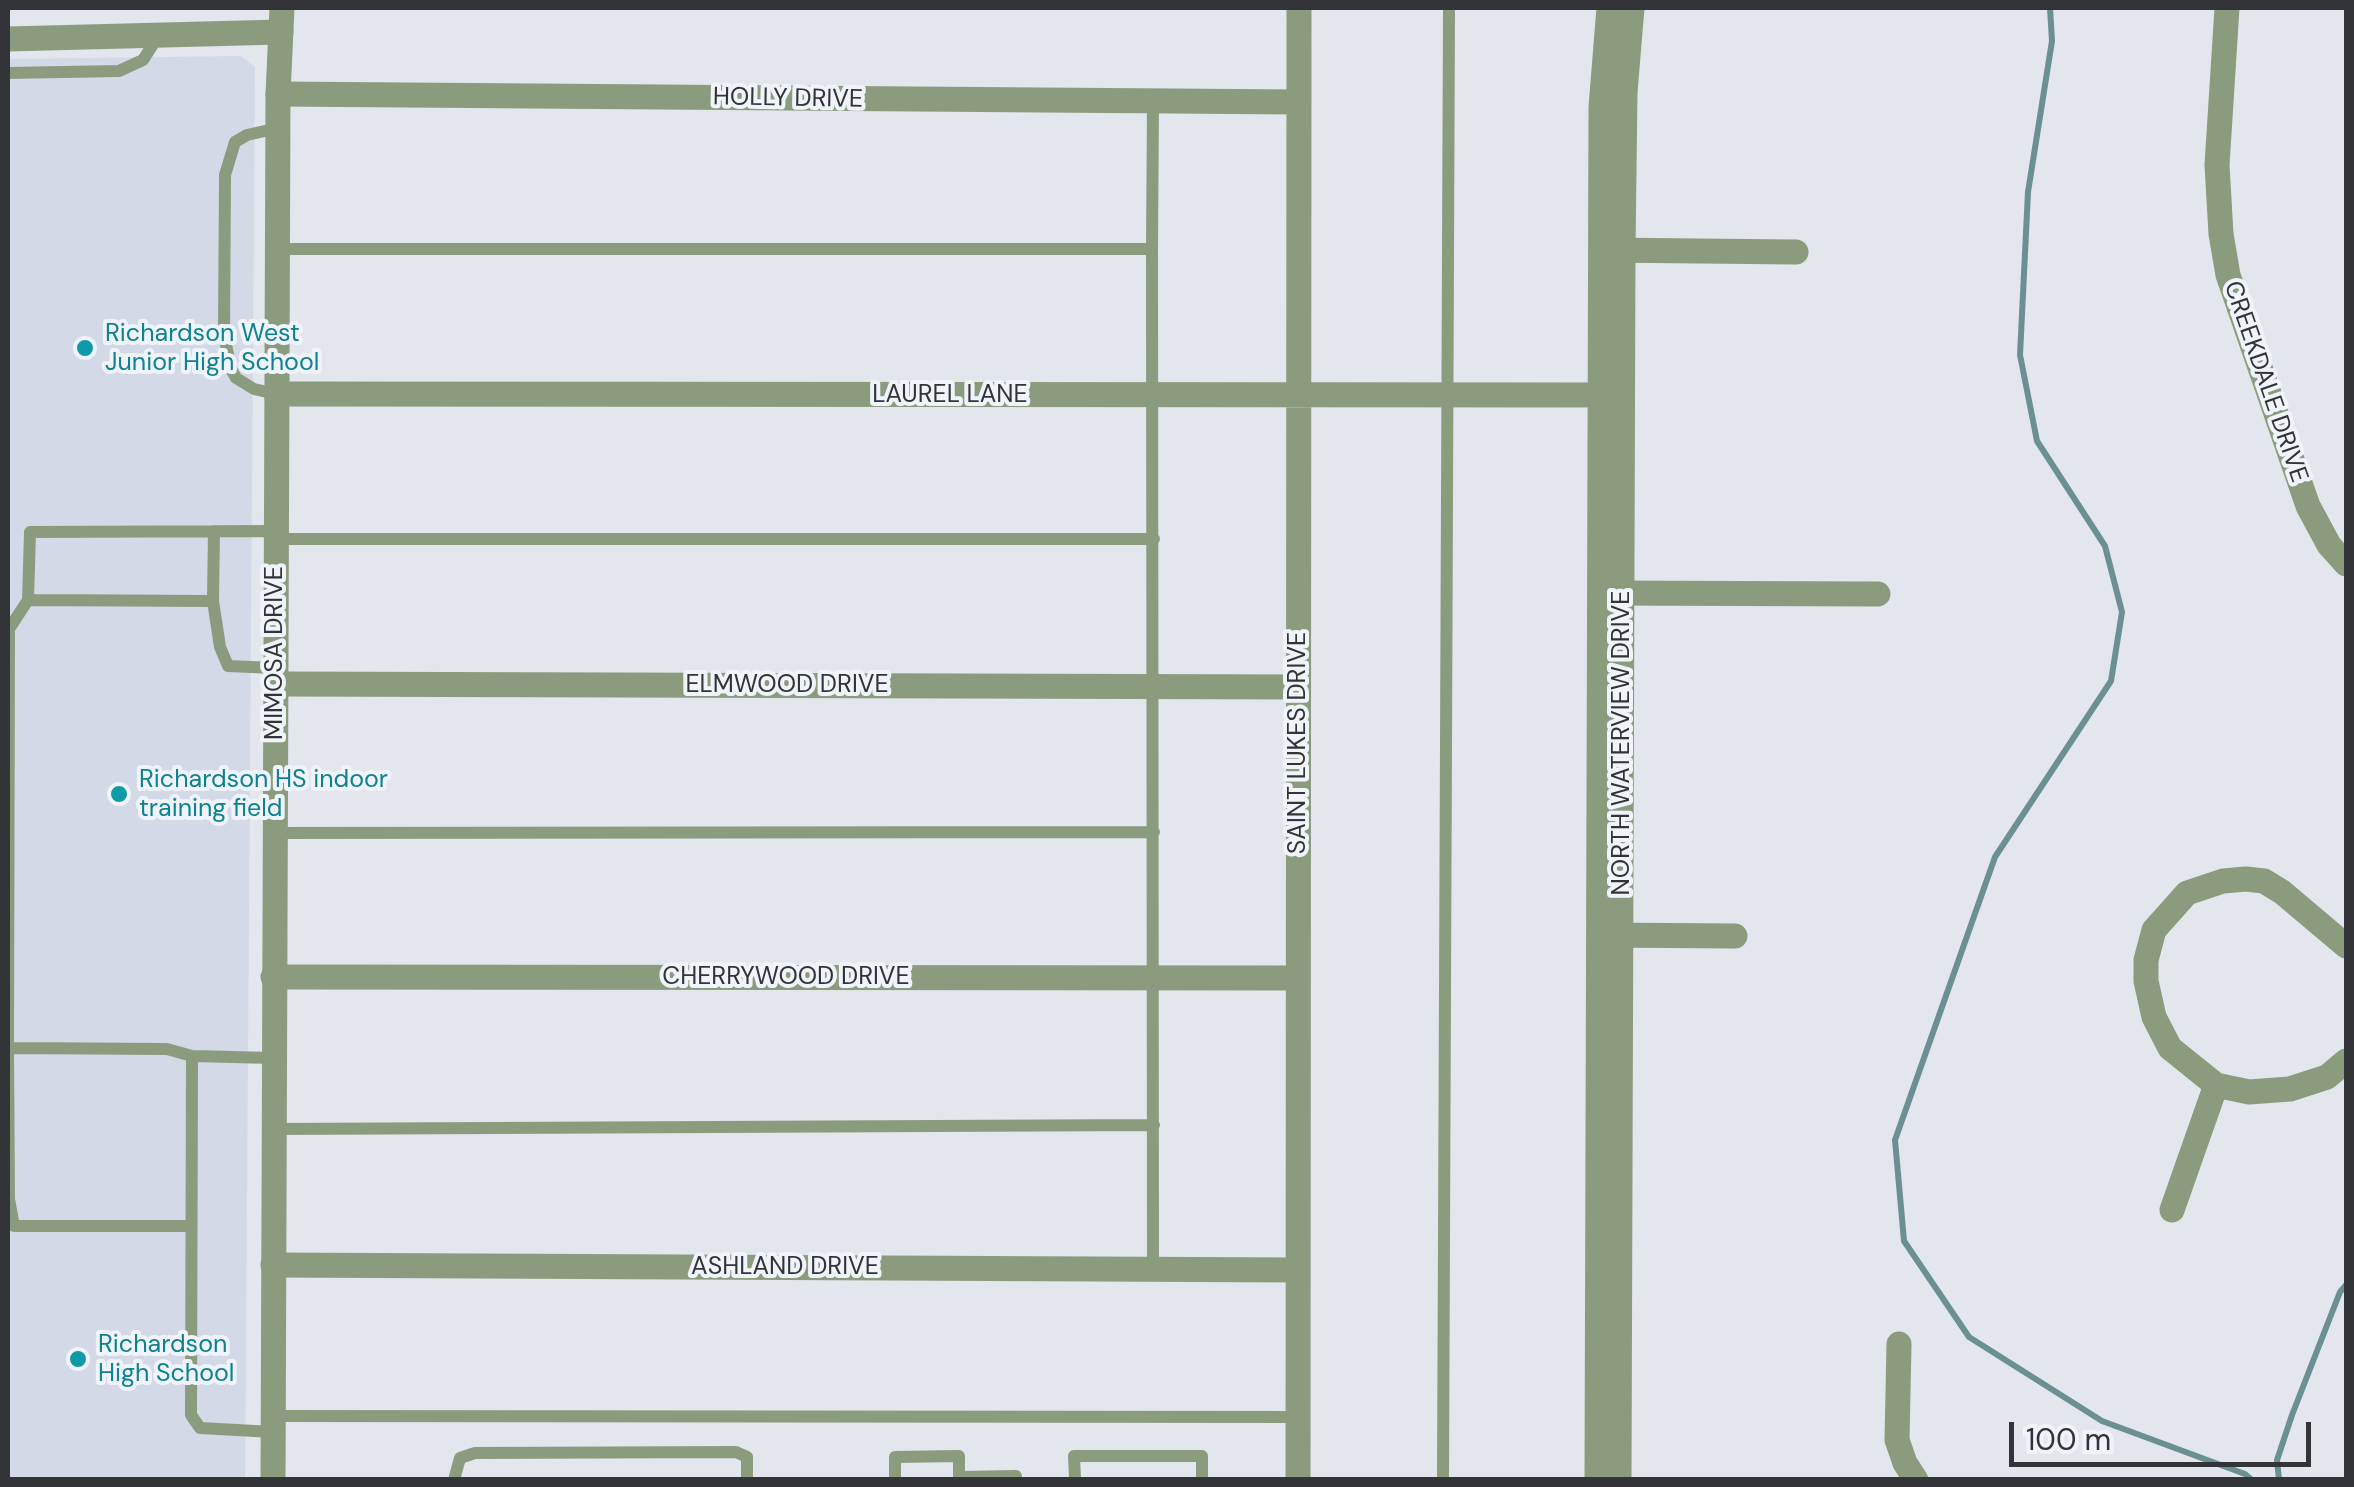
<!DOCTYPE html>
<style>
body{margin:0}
#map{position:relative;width:2354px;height:1487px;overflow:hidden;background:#e3e6ed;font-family:"DM Sans",sans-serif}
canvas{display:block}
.frame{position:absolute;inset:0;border:10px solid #333437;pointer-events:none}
.scale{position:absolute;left:2009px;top:1422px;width:302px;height:45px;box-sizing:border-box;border:5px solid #333437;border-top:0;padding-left:12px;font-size:30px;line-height:35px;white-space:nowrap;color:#333437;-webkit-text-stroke:8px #f0f3fa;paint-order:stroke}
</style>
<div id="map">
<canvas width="2354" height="1487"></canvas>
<div class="frame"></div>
<div class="scale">100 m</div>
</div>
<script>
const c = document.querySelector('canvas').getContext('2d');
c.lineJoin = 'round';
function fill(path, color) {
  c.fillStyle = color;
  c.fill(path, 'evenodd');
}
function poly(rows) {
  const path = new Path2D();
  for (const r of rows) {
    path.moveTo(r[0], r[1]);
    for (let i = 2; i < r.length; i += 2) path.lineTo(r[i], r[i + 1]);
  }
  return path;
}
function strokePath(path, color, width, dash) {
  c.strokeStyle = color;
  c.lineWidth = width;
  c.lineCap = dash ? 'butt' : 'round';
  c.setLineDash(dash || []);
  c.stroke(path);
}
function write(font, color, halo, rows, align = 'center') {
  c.font = font + ' "DM Sans",sans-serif';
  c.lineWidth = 8;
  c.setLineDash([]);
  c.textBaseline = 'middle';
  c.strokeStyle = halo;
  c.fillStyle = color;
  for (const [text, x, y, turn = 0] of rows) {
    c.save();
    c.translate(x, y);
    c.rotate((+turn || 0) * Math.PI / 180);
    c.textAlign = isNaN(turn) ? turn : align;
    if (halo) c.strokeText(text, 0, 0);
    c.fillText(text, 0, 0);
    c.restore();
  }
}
const built = poly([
 [241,56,255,67,245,1479,8,1479,8,59]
]);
const stream = poly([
 [2050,8,2052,41,2028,192,2020,355,2037,441,2105,546,2122,612,2111,681,1995,857,1895,1140,1904,1241,1969,1337,2102,1421,2245,1474,2252,1480],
 [2279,1480,2277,1460,2292,1415,2340,1292,2346,1285]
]);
const service = poly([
 [8,73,119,71,143,60,159,35],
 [277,249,1152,249,1153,1269],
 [1152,249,1153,103],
 [276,394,254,389,236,378,231,369,224,335,225,175,235,142,247,135,278,128],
 [276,539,1154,539],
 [213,601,214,531],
 [275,668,228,666,220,647,213,601,28,600,30,532,276,531],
 [274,833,1154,832],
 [8,1048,9,629,28,600],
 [192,1056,273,1058],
 [273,1129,1154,1125],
 [190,1226,14,1226,9,1199,8,1048,167,1049,192,1056,191,1415,200,1428,273,1432],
 [273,1416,1298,1417],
 [454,1480,460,1458,475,1453,736,1452,747,1457,747,1480],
 [895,1480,895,1457,959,1456,959,1477,1016,1476,1016,1480],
 [1075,1480,1074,1456,1202,1456,1202,1480],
 [1443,1480,1449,8]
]);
const minor = poly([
 [2227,8,2217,165,2221,234,2228,275,2308,506,2329,545,2346,564],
 [8,39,281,32],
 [278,94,1298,102],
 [1602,250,1796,252],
 [276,394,1618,395],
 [1603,593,1878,594],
 [275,684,1298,687],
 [1600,935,1735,936],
 [2346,946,2282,892,2264,881,2246,879,2223,881,2187,893,2154,930,2146,960,2146,981,2154,1017,2170,1048,2216,1085,2249,1092,2290,1089,2327,1077,2346,1061],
 [273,977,1298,978],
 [2172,1210,2216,1085],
 [273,1265,1298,1270],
 [1899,1344,1897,1440,1905,1463,1916,1480],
 [1298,1480,1299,8]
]);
const tertiary = poly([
 [273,1480,278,94,282,8],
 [1597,1480,1601,107,1609,8],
 [1619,1480,1623,250,1625,92,1632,8]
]);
const markers = [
 [85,348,10,"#0f9aa8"],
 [119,794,10,"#0f9aa8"],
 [78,1359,10,"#0f9aa8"]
];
const streetNames = [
 ["HOLLY DRIVE",788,99,1],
 ["CREEKDALE DRIVE",2265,382,71],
 ["LAUREL LANE",950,395],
 ["MIMOSA DRIVE",275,653,-90],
 ["ELMWOOD DRIVE",787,685],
 ["SAINT LUKES DRIVE",1298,743,-90],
 ["NORTH WATERVIEW DRIVE",1622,743,-90],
 ["CHERRYWOOD DRIVE",786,977],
 ["ASHLAND DRIVE",785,1267]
];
const cultureNames = [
 ["Richardson West",105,334],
 ["Junior High School",105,363],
 ["Richardson HS indoor",139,780],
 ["training field",139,809],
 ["Richardson",98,1345],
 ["High School",98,1374]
];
fill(built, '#d3d9e7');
strokePath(stream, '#6b9091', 6);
strokePath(service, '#8b9b7e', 12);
strokePath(minor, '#8b9b7e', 25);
strokePath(tertiary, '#8b9b7e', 25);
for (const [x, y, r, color] of markers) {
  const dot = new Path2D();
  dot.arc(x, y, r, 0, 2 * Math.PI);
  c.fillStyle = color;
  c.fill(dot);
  strokePath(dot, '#f0f3fa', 4);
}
write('25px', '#333437', '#f0f3fa', streetNames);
write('25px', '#0d838f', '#f0f3fa', cultureNames, 'left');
</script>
